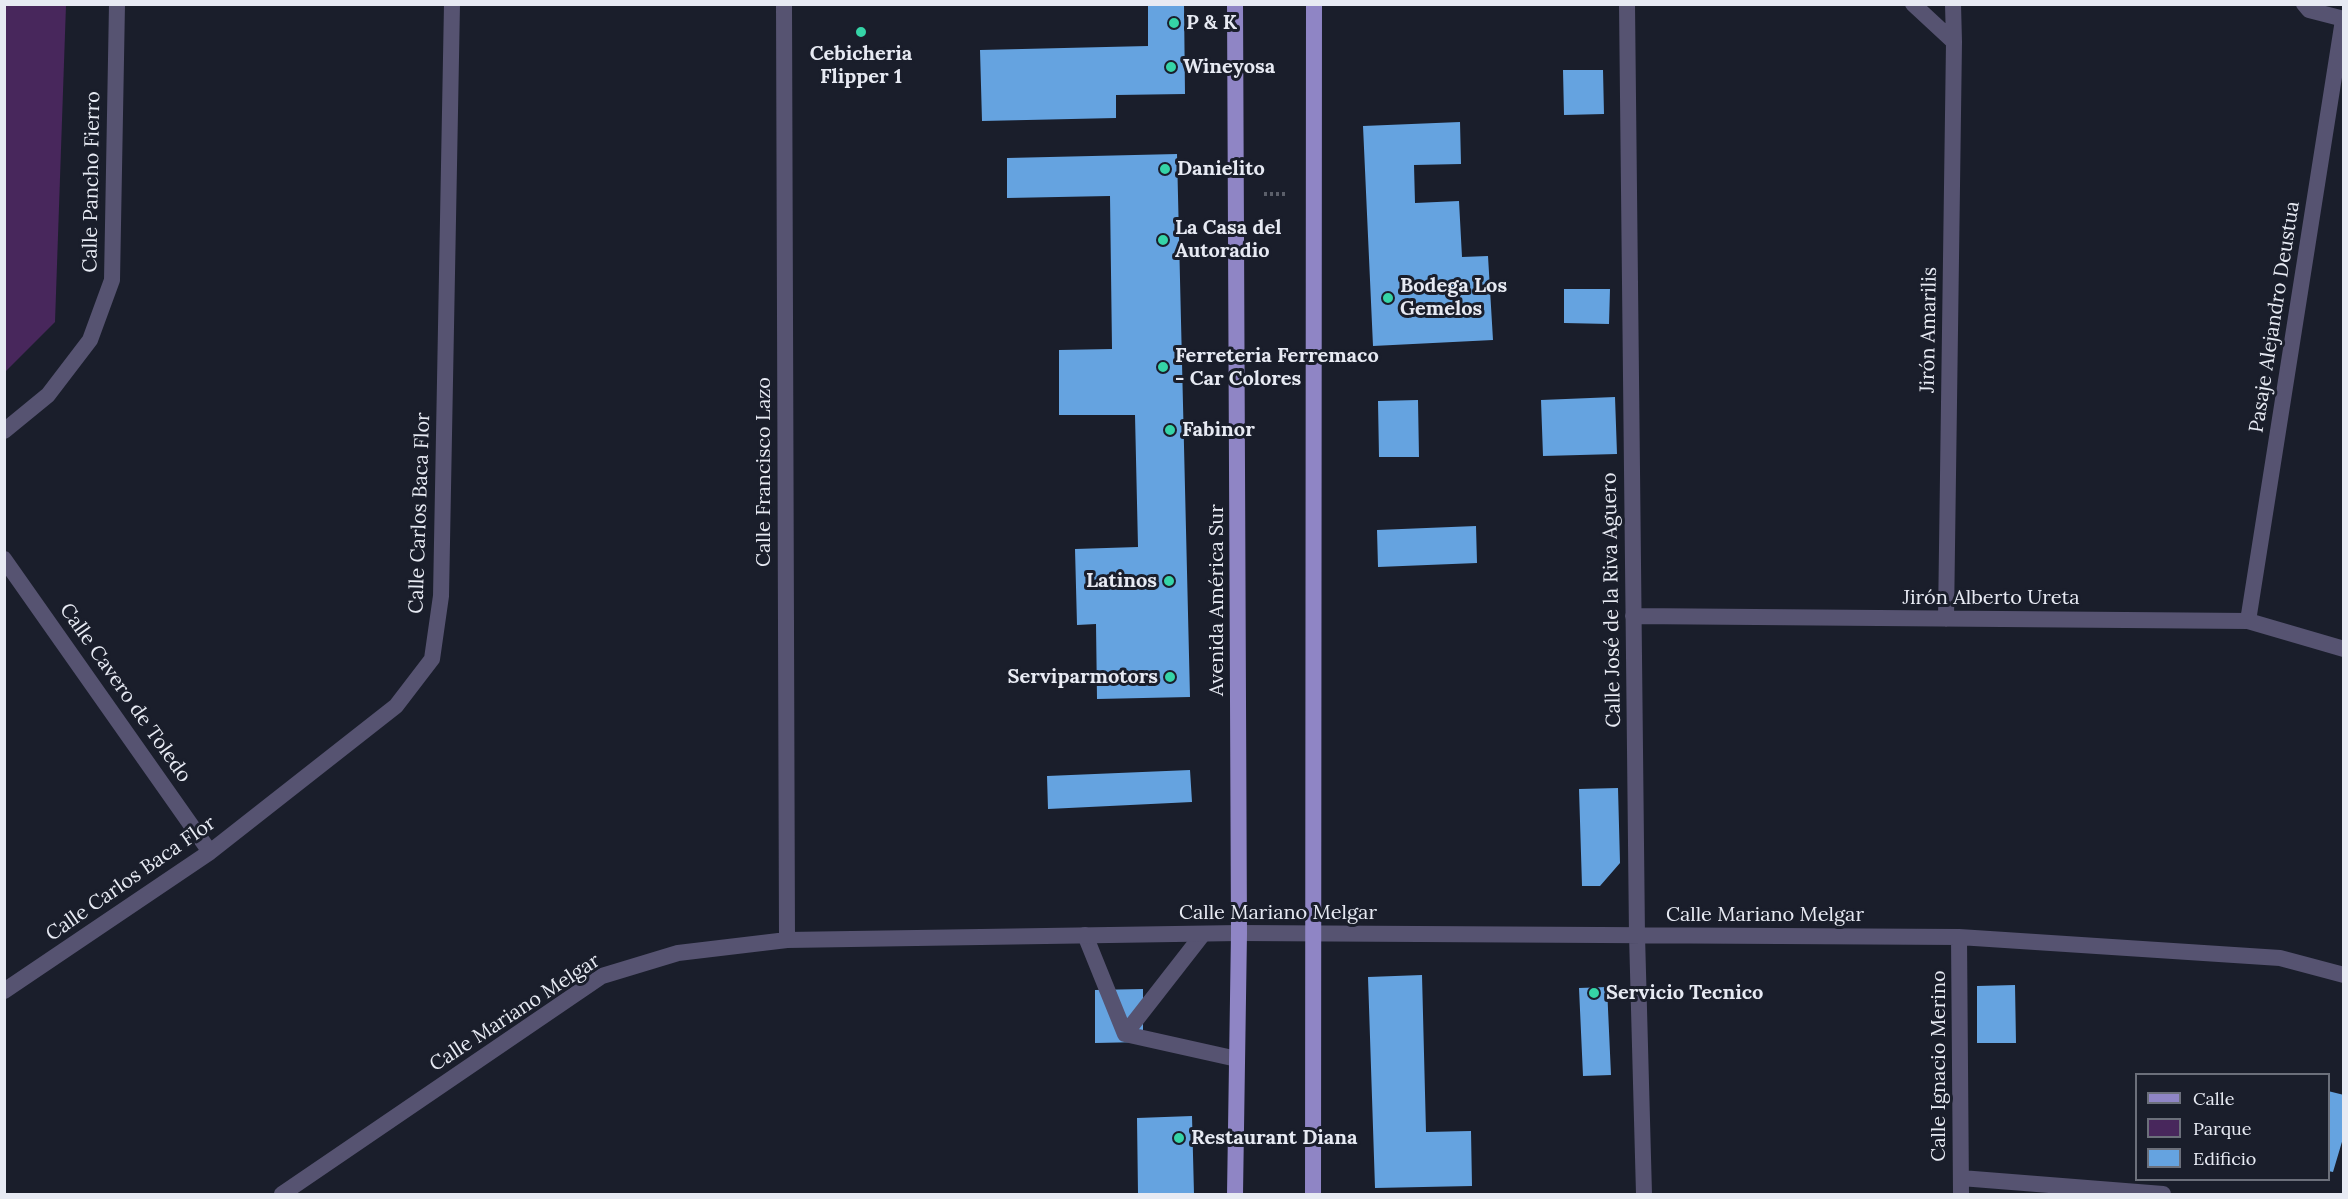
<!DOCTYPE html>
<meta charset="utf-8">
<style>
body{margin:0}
#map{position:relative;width:2348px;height:1199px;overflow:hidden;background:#1a1e2b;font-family:Lora,serif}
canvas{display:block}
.frame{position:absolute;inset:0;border:6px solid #e7eaf3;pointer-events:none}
.legend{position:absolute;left:2135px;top:1073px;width:195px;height:108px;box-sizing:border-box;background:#1a1e2b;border:2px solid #6c707b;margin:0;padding:8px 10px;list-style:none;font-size:18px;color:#e7eaf3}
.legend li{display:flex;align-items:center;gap:12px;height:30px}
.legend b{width:30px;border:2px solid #6c707b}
</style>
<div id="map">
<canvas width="2348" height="1199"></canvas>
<div class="frame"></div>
<ul class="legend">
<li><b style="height:8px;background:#8f85c5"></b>Calle</li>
<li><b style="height:16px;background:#48275c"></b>Parque</li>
<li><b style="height:16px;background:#65a3e0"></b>Edificio</li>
</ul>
</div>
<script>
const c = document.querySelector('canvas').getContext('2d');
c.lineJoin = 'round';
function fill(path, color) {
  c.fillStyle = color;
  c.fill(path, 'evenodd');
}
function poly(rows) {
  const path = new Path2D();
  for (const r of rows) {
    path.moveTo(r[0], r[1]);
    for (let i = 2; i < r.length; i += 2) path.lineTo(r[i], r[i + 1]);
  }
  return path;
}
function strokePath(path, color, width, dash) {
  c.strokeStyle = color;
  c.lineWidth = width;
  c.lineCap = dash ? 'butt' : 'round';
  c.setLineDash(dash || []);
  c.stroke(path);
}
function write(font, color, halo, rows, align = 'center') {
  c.font = font + ' Lora,serif';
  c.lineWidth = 6;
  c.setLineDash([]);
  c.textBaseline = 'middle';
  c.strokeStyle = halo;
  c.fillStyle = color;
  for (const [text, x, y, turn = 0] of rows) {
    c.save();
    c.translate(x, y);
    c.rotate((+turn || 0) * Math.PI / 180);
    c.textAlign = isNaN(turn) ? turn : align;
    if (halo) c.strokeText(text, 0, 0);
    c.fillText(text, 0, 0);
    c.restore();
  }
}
const green = poly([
 [5,4,66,5,55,322,5,372]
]);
const building = poly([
 [1148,4,1184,4,1185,94,1116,95,1116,118,982,121,980,50,1148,46],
 [1563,70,1603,70,1604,114,1564,115],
 [1460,122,1461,164,1414,165,1415,203,1459,201,1462,257,1488,256,1493,340,1373,346,1363,126],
 [1177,154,1190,697,1097,699,1096,624,1077,625,1075,549,1138,547,1135,415,1059,415,1059,350,1112,349,1110,196,1007,198,1007,158],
 [1564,289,1610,289,1609,324,1564,323],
 [1615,397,1617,454,1543,456,1541,400],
 [1418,400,1419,457,1379,457,1378,401],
 [1476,526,1477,563,1378,567,1377,530],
 [1190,770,1192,802,1048,809,1047,776],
 [1618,788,1620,863,1600,886,1582,886,1579,789],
 [1422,975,1426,1132,1471,1131,1472,1186,1375,1188,1368,977],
 [2015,985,2016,1043,1977,1043,1977,986],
 [1607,987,1611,1075,1583,1076,1579,988],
 [1143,989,1143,1042,1095,1043,1095,990],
 [2328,1091,2344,1095,2344,1135,2333,1172,2328,1171],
 [1192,1116,1194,1194,1138,1194,1137,1118]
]);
const path = poly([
 [1264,194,1286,194]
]);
const service = poly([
 [1085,935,1125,1034,1203,934],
 [1125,1034,1237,1059]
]);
const minor = poly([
 [784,4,787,940],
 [1627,4,1637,935,1644,1194],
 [1913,4,1954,42],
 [2304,4,2309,10,2344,19],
 [4,431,48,395,90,340,112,280,117,4],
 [4,559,210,852],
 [1633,616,2248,621,2344,649],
 [1946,619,1954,42,1953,4],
 [2248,621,2343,20],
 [1959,937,1961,1194],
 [4,991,210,852,396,706,432,659,441,596,452,4],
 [1961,1178,2163,1194],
 [282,1194,602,976,678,953,787,940,1239,933,1959,937,2280,958,2344,975]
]);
const primary = poly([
 [1235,4,1239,933,1235,1194],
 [1313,1194,1314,4]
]);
const markers = [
 [1174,23,6,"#35d4a7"],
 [861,32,6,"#35d4a7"],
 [1171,67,6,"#35d4a7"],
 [1165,169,6,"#35d4a7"],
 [1163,240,6,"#35d4a7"],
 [1388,298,6,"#35d4a7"],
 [1163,367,6,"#35d4a7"],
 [1170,430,6,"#35d4a7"],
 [1169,581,6,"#35d4a7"],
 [1170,677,6,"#35d4a7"],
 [1594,993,6,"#35d4a7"],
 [1179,1138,6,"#35d4a7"]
];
const poiNames = [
 ["P & K",1186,23],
 ["Cebicheria",861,54,"center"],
 ["Flipper 1",861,77,"center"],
 ["Wineyosa",1183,67],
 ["Danielito",1177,169],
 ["La Casa del",1175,228],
 ["Autoradio",1175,251],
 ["Bodega Los",1400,286],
 ["Gemelos",1400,309],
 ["Ferreteria Ferremaco",1175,356],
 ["- Car Colores",1175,379],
 ["Fabinor",1182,430],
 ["Latinos",1157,581,"right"],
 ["Serviparmotors",1158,677,"right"],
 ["Servicio Tecnico",1606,993],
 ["Restaurant Diana",1191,1138]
];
const streetNames = [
 ["Calle Pancho Fierro",92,182,-89],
 ["Pasaje Alejandro Deustua",2275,317,-81],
 ["Jirón Amarilis",1929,330,-89],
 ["Calle Francisco Lazo",764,472,-90],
 ["Calle Carlos Baca Flor",420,513,-88],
 ["Jirón Alberto Ureta",1991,598],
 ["Avenida América Sur",1217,600,-90],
 ["Calle José de la Riva Aguero",1612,600,-91],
 ["Calle Cavero de Toledo",125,693,55],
 ["Calle Carlos Baca Flor",131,879,-35],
 ["Calle Mariano Melgar",1278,913],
 ["Calle Mariano Melgar",1765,915],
 ["Calle Mariano Melgar",515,1013,-33],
 ["Calle Ignacio Merino",1939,1066,-90]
];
fill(green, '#48275c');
fill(building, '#65a3e0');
strokePath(path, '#5b5f6a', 4, [3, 3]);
strokePath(service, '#565371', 16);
strokePath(minor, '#565371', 16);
strokePath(primary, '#8f85c5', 16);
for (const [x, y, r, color] of markers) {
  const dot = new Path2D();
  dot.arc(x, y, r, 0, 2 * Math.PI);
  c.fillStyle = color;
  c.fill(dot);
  strokePath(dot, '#1a1e2b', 2);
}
write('bold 20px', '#e7eaf3', '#1a1e2b', poiNames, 'left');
write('20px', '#e7eaf3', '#1a1e2b', streetNames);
</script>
